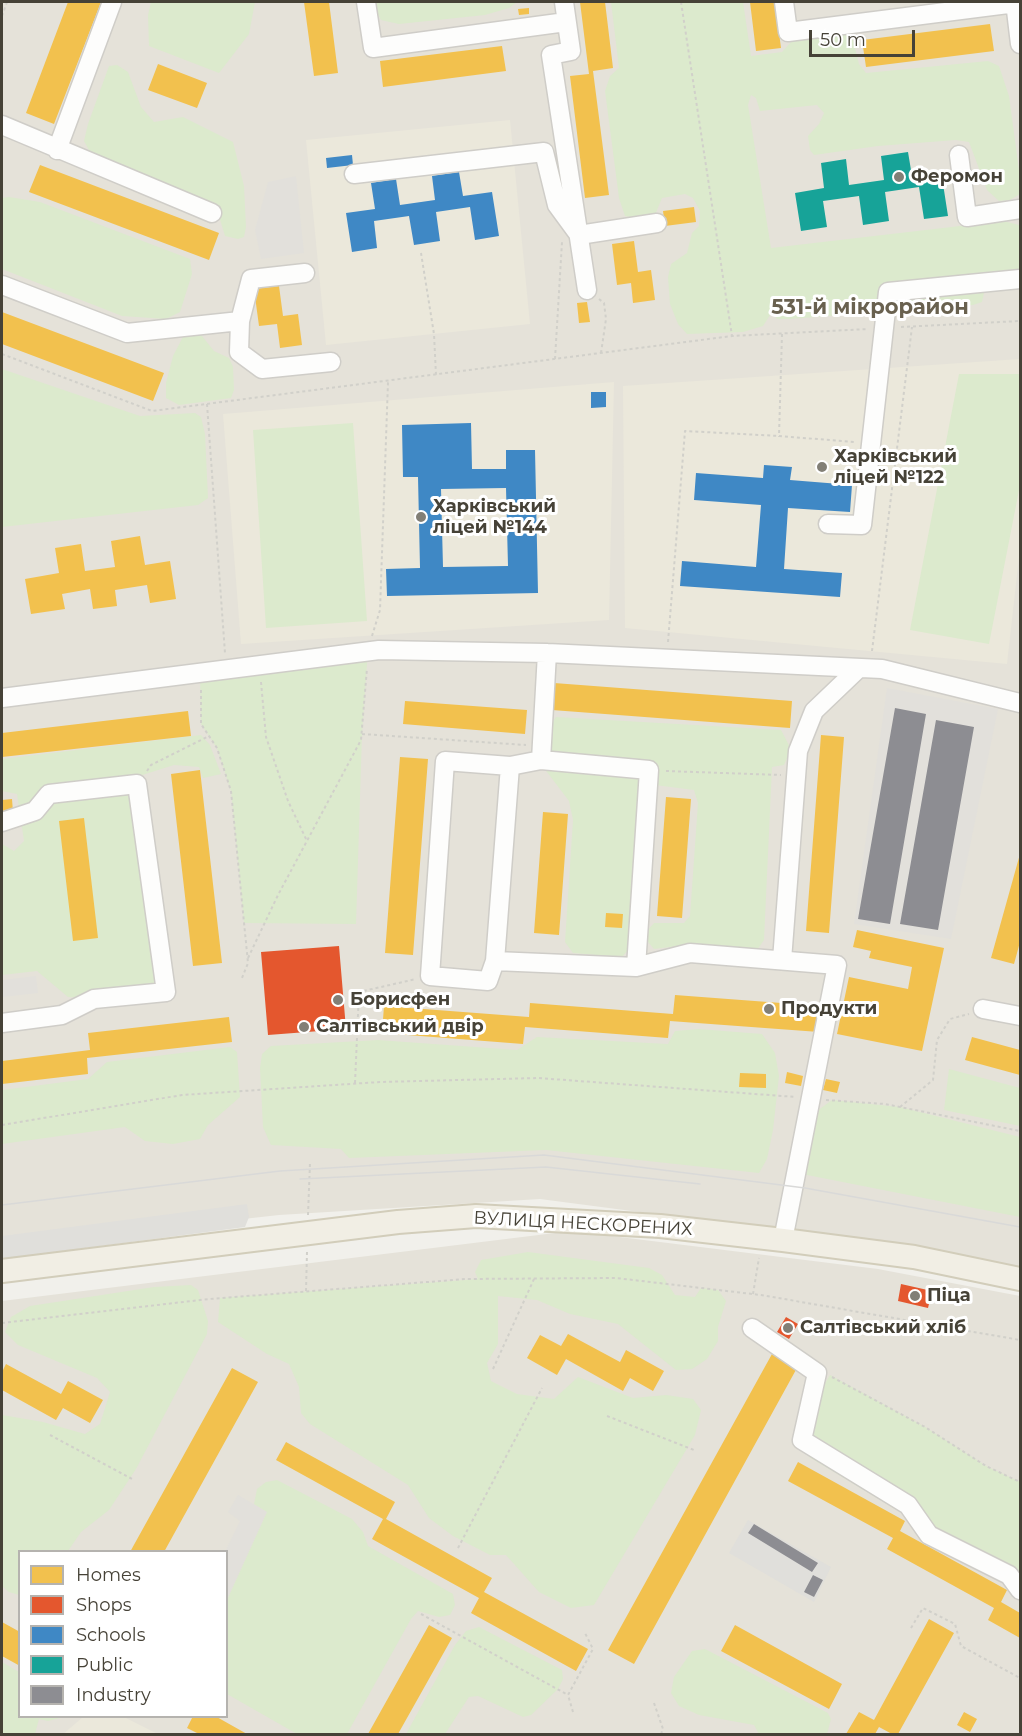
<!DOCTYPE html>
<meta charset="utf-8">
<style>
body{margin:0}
#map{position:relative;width:1022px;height:1736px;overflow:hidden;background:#f1f0eb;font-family:Montserrat,sans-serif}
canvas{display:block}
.frame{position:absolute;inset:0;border:3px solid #464237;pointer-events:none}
.legend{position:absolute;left:18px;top:1550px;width:210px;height:168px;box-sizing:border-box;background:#fff;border:2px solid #b5b3af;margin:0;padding:8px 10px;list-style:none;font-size:18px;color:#464237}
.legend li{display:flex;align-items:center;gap:12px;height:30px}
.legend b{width:30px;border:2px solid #b5b3af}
.scale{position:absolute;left:809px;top:30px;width:106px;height:27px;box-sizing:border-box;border:3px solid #464237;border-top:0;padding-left:8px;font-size:18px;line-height:21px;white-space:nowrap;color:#464237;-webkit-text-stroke:4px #fff;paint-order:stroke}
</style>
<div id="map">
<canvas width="1022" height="1736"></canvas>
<div class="frame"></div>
<ul class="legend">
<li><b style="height:16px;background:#f2c14e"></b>Homes</li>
<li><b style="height:16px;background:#e4572e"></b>Shops</li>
<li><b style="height:16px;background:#3f88c5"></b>Schools</li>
<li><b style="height:16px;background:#17a398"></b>Public</li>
<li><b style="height:16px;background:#8d8d92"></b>Industry</li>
</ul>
<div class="scale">50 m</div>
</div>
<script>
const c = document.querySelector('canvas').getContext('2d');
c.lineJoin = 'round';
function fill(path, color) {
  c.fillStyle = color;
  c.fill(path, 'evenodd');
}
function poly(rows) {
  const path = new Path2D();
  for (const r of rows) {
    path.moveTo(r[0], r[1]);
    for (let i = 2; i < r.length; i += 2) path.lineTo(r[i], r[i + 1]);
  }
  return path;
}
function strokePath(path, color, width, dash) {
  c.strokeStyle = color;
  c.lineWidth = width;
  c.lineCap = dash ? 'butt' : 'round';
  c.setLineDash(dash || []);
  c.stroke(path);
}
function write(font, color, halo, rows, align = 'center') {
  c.font = font + ' Montserrat,sans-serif';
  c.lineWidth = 6;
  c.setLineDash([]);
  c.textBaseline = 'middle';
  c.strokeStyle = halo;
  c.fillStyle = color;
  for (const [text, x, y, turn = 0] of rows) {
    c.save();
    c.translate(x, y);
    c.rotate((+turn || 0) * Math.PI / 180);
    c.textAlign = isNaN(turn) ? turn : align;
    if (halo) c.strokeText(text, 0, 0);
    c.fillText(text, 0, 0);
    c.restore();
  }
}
const residential = poly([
 [2,2,1020,2,1020,1274,800,1233,540,1199,279,1215,2,1246],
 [571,1231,878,1269,1020,1296,1020,1734,2,1734,2,1301],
 [20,1552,226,1552,226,1716,20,1716]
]);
const industrial = poly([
 [296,176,304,253,261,259,255,230,268,182],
 [887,688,998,709,951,939,854,924],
 [36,976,38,993,2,997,2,980],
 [238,1495,267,1512,227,1600,225,1552,240,1521,228,1512]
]);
const education = poly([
 [510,120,530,324,326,345,306,140],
 [1020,359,1020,548,1007,664,625,628,623,386],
 [614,382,609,620,241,644,223,414],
 [83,1717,124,1717,158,1734,63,1734]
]);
const green = poly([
 [151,2,255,2,249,34,219,73,149,46,148,15],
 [371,2,517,2,509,8,485,15,399,24,381,20],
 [611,2,743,2,751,56,782,52,792,41,820,33,845,31,853,40,859,64,866,73,988,61,999,66,1009,96,1020,178,1020,194,1010,200,999,201,987,190,969,142,956,140,878,146,814,155,810,150,808,136,819,124,824,113,817,105,760,111,756,98,751,95,748,105,771,248,1003,221,1019,225,1020,228,1020,274,985,288,982,302,973,305,790,319,777,319,772,312,763,326,743,332,687,334,678,324,670,304,668,277,671,264,687,253,692,233,699,226,700,211,693,198,685,194,662,198,655,215,635,218,625,216,619,198,605,91,610,76,619,68],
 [117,65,128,72,141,107,154,122,183,117,233,142,244,186,246,227,244,237,238,239,225,236,218,213,210,207,90,152,84,141,88,124,109,66],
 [9,197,40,202,190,259,192,274,180,312,166,319,122,316,2,269,2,198],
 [186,331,198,331,214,351,229,358,233,367,234,390,231,398,179,405,166,398,166,383,173,356],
 [2,369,140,416,195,413,201,417,205,434,208,498,198,505,2,527],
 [959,374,1020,374,1020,485,989,644,910,630],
 [353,423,367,621,266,628,253,430],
 [368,650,362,734,356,924,244,923,231,791,217,748,201,724,200,672],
 [556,717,781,730,791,749,784,765,772,767,764,940,757,950,686,945,654,949,648,942,647,931,654,923,684,923,690,916,698,803,694,790,655,785,629,949,622,957,573,953,565,942,573,820,569,801,544,768,548,729],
 [201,735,210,745,221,774,203,778,199,767,174,765,136,777,156,974,153,986,81,998,68,997,37,971,2,975,2,844,14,851,24,841,17,794,2,791,2,759],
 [699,1029,762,1034,775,1053,779,1076,773,1130,767,1159,759,1173,546,1150,349,1158,341,1149,271,1145,263,1127,260,1068,262,1054,271,1046,378,1040,517,1050,537,1037,668,1044,675,1031],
 [230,1047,237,1052,240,1097,208,1125,200,1139,173,1144,145,1141,125,1127,2,1144,2,1090,88,1079,107,1062],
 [949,1069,1020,1088,1020,1126,944,1110],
 [832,1100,900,1107,1020,1137,1020,1217,802,1174,817,1111],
 [528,1252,649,1268,662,1275,675,1295,695,1297,701,1288,718,1290,726,1301,718,1327,718,1341,707,1359,692,1369,676,1370,618,1324,570,1314,537,1300,498,1296,498,1344,487,1363,491,1381,517,1394,554,1399,578,1377,633,1398,666,1395,693,1399,701,1410,695,1435,594,1605,571,1608,539,1592,506,1555,490,1555,453,1536,429,1518,408,1485,310,1424,301,1413,299,1387,289,1364,267,1354,218,1322,220,1298,478,1279,475,1272,481,1260],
 [191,1285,198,1290,208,1321,207,1334,136,1469,109,1510,81,1532,68,1551,20,1552,19,1595,9,1592,2,1586,2,1415,43,1422,85,1434,100,1424,110,1392,97,1378,18,1345,5,1332,11,1317,30,1306,154,1287],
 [830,1375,925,1427,986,1466,1020,1482,1020,1579,910,1518,809,1457,821,1390],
 [277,1480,352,1519,363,1532,368,1546,453,1594,455,1605,450,1615,439,1617,418,1611,411,1619,347,1734,297,1734,227,1694,227,1600,267,1512,254,1504,257,1489,266,1482],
 [479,1627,562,1670,563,1679,558,1689,531,1715,523,1717,478,1696,469,1697,445,1734,406,1734,455,1645,466,1631],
 [705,1649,828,1713,831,1719,827,1734,759,1734,754,1725,699,1715,679,1706,671,1693,674,1677,692,1651],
 [2,1662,19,1672,20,1716,64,1717,48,1721,39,1719,35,1734,2,1734]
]);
const parking = poly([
 [247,1204,249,1217,245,1227,2,1259,2,1236],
 [748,1520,831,1567,814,1602,729,1553]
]);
const homes = poly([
 [68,2,101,2,54,124,26,113],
 [304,2,329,2,338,73,314,76],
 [580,2,605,2,613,68,593,71,609,195,585,198,570,76,589,74],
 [750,2,775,2,781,48,756,51],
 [529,8,529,14,519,15,518,9],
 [990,24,994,51,866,67,862,40],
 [502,46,506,71,383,87,380,61],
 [158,64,207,83,197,108,148,90],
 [40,165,219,233,209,260,29,192],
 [694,207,696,222,665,226,663,211],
 [634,241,638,272,651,270,655,300,633,303,631,283,617,285,612,244],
 [279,286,283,316,298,314,302,345,280,348,277,324,259,326,254,289],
 [587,302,590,322,579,323,577,303],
 [2,312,164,373,153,401,2,344],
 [140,536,145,565,170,561,176,599,150,603,147,585,115,590,117,606,93,609,90,589,62,594,65,609,31,614,25,579,59,573,55,548,81,544,85,571,115,567,111,541],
 [554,683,792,701,790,728,552,710],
 [405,701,527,710,525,734,403,724],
 [188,711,191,736,2,757,2,733],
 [821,735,844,737,829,933,806,931],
 [400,757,428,759,413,955,385,953],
 [200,770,222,963,193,966,171,774],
 [666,797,691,799,682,918,657,916],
 [12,799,13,812,2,813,2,800],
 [543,812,568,814,559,935,534,933],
 [84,818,98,938,73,941,59,821],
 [1020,854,1020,942,1014,964,991,958],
 [606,913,623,914,622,928,605,927],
 [857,930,944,948,922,1051,837,1034,849,977,908,989,912,967,869,958,871,951,853,947],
 [675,995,821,1006,819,1032,670,1021,668,1038,525,1027,523,1044,382,1033,384,1006,529,1017,530,1003,673,1014],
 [229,1017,232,1042,87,1058,88,1074,2,1084,2,1061,90,1050,88,1033],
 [972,1037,1020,1050,1020,1075,965,1060],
 [787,1072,803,1076,801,1086,785,1083],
 [740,1073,766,1074,766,1088,739,1087],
 [826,1079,840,1082,837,1093,823,1090],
 [568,1334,620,1362,626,1350,664,1371,653,1391,630,1378,623,1391,566,1359,557,1375,527,1358,540,1335,561,1346],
 [772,1354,797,1368,634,1664,608,1650],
 [6,1364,61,1394,68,1381,103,1400,90,1423,63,1408,56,1420,2,1390,2,1372],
 [232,1368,258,1382,164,1552,130,1552],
 [286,1442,395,1502,386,1519,492,1578,484,1592,588,1649,576,1671,471,1613,479,1598,372,1539,383,1519,276,1460],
 [798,1462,905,1521,900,1531,1007,1590,1001,1602,1020,1613,1020,1638,988,1620,994,1608,887,1549,893,1538,788,1481],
 [929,1619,954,1633,898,1734,892,1734,879,1727,875,1734,846,1734,859,1712,874,1720],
 [2,1622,20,1632,20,1666,2,1656],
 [429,1625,452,1638,398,1734,368,1734],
 [735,1625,842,1684,829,1709,721,1651],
 [964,1712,977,1719,970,1732,957,1725],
 [193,1716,215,1716,247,1734,199,1734,187,1728]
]);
const shops = poly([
 [339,946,346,1029,268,1035,261,952],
 [901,1284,932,1291,928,1308,898,1301],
 [786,1317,798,1324,789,1339,777,1332]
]);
const schools = poly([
 [352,155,353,165,327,168,326,158],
 [459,172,463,196,492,192,499,236,475,240,470,207,436,212,440,241,414,245,409,216,374,221,377,248,352,252,346,213,375,209,371,183,396,179,400,205,435,200,432,176],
 [591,392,606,392,606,407,591,408],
 [471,423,472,469,506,469,506,450,535,450,538,593,387,596,386,569,420,568,418,477,403,477,402,425],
 [506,488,508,566,443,567,441,489],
 [764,465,792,467,790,480,852,485,850,512,788,508,784,569,842,573,840,597,680,586,682,561,756,567,761,505,694,500,696,473,763,478]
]);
const public = poly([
 [908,152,912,176,941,171,948,216,924,219,919,187,885,192,889,221,863,225,859,196,823,201,827,227,801,231,795,193,824,188,821,163,846,159,849,185,884,180,881,156]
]);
const industry = poly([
 [895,708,926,714,890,924,858,919],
 [936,720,974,727,938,930,900,924],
 [754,1524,818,1563,812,1572,748,1533],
 [813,1575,823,1580,814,1597,804,1592]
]);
const path = poly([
 [681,2,732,336],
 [2,16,7,2],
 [421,253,434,334,436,375],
 [599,299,604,303,606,319,601,353],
 [901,327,1020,321],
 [782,334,779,436,854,442],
 [2,354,152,411,732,336,868,329],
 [555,359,562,242],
 [207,404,225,653],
 [372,636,380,610,388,382],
 [668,642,685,431,779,436],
 [872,651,912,327],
 [261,682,266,737,288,801,307,841],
 [201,690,201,724,217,748,231,791,248,963,242,978],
 [362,734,526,745],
 [147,771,151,765,209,736],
 [666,771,781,775],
 [248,958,278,895,361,740,367,668],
 [355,1083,359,992,416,979],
 [826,1100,885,1104,1020,1131],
 [900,1107,933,1080,937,1040,950,1019,969,1014],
 [2,1125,182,1095,380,1082,538,1078,796,1097],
 [308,1215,310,1163],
 [306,1291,307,1252],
 [753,1294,759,1258],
 [2,1323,209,1299,466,1279,616,1278,761,1295,1020,1340],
 [493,1369,534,1279],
 [832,1377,925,1427,986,1466,1020,1482],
 [607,1416,694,1450],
 [50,1435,134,1480],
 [458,1548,542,1388],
 [421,1614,568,1695],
 [911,1628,923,1608,955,1624,961,1646,1020,1678],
 [654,1703,663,1729,661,1734],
 [573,1712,568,1695,593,1649,585,1633]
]);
const minor = poly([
 [366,2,373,48,566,22],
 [564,2,571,51,551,55,587,290],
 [784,2,788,32,1016,3],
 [1015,2,1020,44],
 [2,125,212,213],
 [57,150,112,2],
 [959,155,967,217,1020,209],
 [354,174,544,152,557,205,579,235,657,223],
 [2,285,127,333,240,321,239,352,262,369,331,362],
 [240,321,251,279,305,273],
 [828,524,862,525,888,292,1020,279],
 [547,653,541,760,649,770,636,967,690,953,837,965,783,1240],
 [2,698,379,650,547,653,882,669,1020,703],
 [541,760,510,766,495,961,636,967],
 [2,822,35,811,49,794,137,784,166,992,94,999,62,1015,2,1023],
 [782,960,798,751,814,711,859,668],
 [495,961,488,981,430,976,445,761,510,766],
 [983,1009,1020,1016],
 [752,1328,817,1373,802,1440,908,1505,929,1535,1009,1575,1020,1590]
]);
const major = poly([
 [2,1271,398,1222,476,1216,660,1226,783,1240,914,1257,1020,1279]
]);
const tram = poly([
 [300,1179,546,1167,700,1184],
 [2,1205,280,1171,544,1155,805,1188,1020,1227]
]);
const markers = [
 [899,177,6,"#827f76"],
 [822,467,6,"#827f76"],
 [421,517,6,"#827f76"],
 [338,1000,6,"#827f76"],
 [769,1009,6,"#827f76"],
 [304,1027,6,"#827f76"],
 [915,1296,6,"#827f76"],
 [788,1328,6,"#827f76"]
];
const poiNames = [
 ["Феромон",911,177],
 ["Харківський",834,457],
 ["ліцей №122",834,478],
 ["Харківський",433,507],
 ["ліцей №144",433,528],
 ["Борисфен",350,1000],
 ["Продукти",781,1009],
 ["Салтівський двір",316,1027],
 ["Піца",927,1296],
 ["Салтівський хліб",800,1328]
];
const streetNames = [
 ["ВУЛИЦЯ НЕСКОРЕНИХ",583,1224,3]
];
const quarterNames = [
 ["531-й мікрорайон",870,308]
];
fill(residential, '#e5e2d9');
fill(industrial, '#e2e0db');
fill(education, '#ebe8db');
fill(green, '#dceacd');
fill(parking, '#e0dfdb');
fill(homes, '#f2c14e');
fill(shops, '#e4572e');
fill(schools, '#3f88c5');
fill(public, '#17a398');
fill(industry, '#8d8d92');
strokePath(minor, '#cfcdc8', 21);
strokePath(major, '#d2cdba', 26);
strokePath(path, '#d1d0ca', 2, [3, 3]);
strokePath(minor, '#fdfdfc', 18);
strokePath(major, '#f1eee4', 22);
strokePath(tram, '#d9d9d8', 1.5);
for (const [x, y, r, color] of markers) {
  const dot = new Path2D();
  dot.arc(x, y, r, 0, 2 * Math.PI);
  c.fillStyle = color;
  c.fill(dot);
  strokePath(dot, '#fff', 2);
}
write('bold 18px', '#464237', '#fff', poiNames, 'left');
write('18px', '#464237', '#fff', streetNames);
write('bold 21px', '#69614f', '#fff', quarterNames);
</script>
